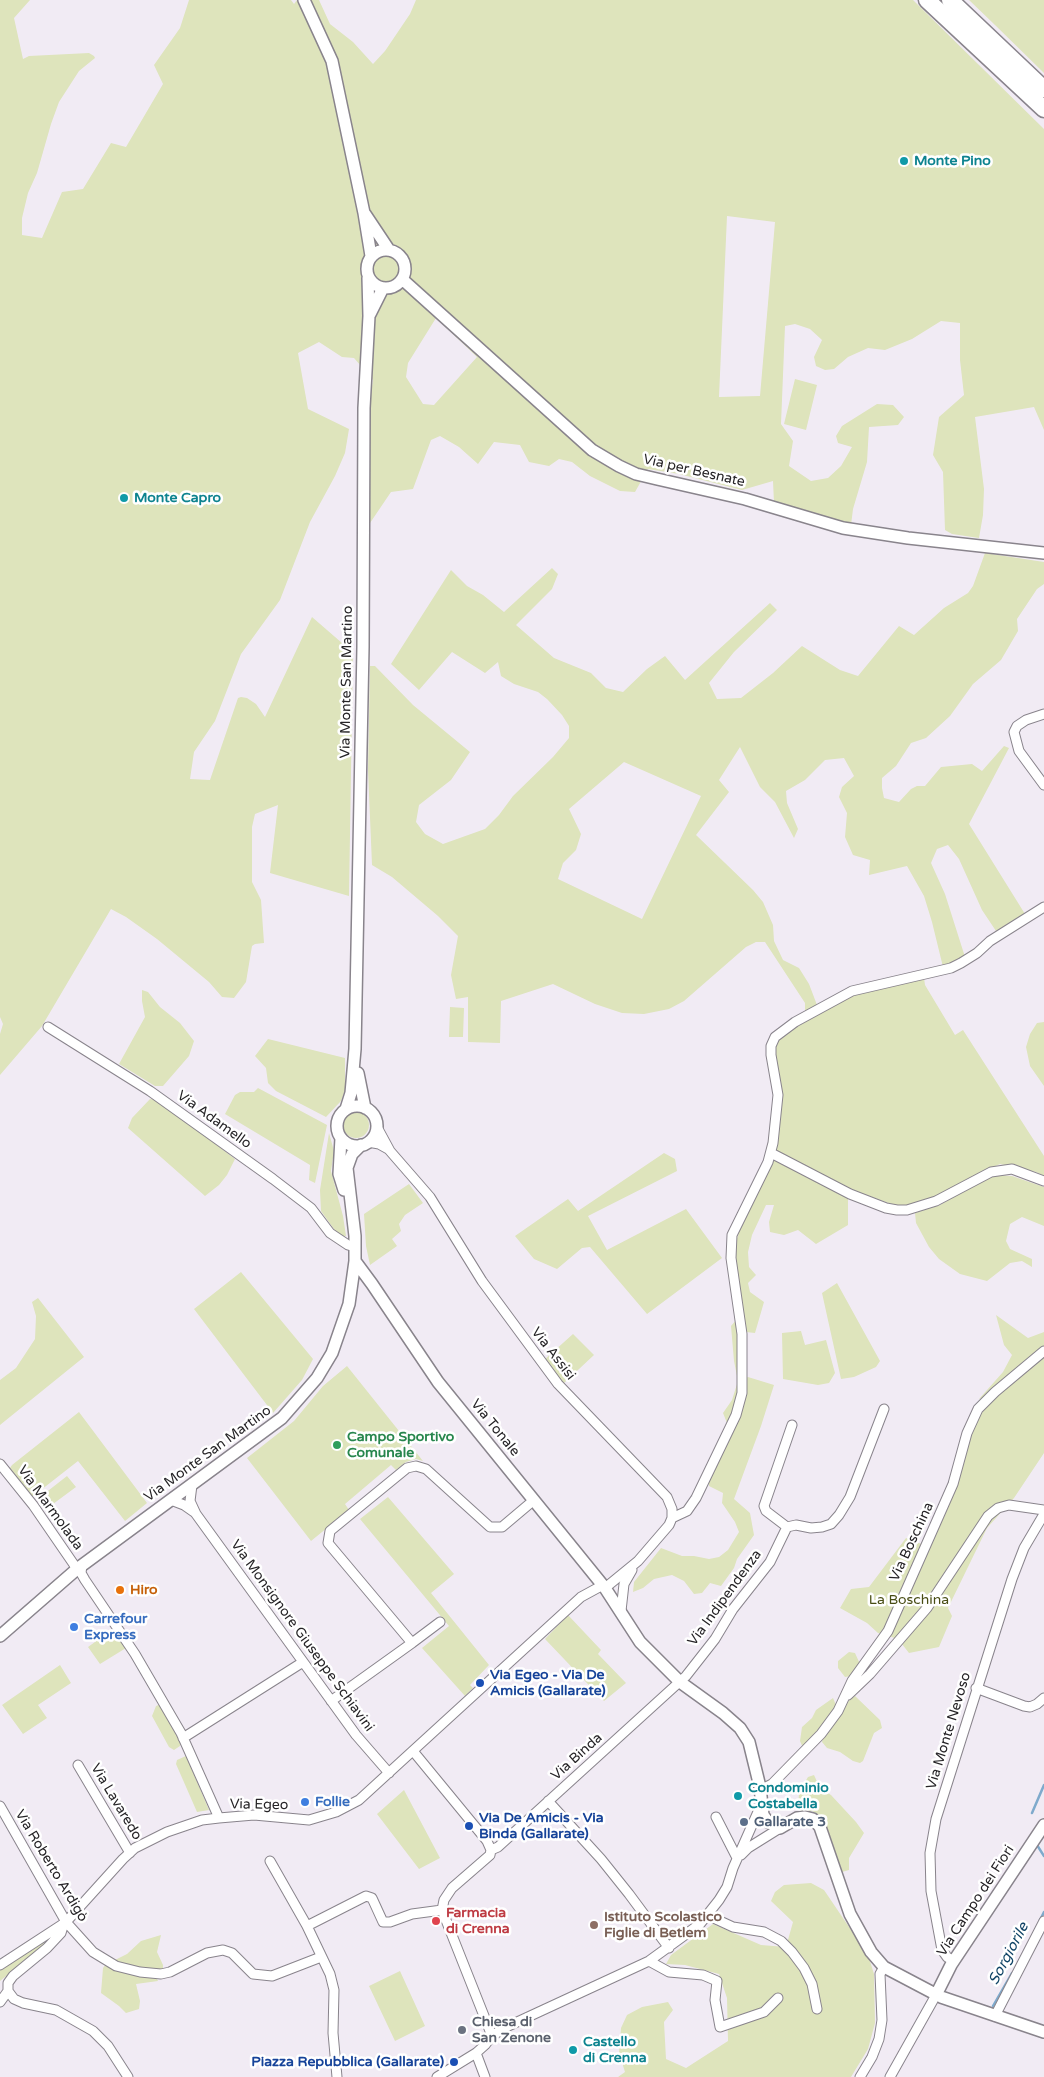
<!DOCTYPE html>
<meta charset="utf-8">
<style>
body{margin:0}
canvas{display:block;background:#f1ebf4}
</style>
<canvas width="1044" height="2077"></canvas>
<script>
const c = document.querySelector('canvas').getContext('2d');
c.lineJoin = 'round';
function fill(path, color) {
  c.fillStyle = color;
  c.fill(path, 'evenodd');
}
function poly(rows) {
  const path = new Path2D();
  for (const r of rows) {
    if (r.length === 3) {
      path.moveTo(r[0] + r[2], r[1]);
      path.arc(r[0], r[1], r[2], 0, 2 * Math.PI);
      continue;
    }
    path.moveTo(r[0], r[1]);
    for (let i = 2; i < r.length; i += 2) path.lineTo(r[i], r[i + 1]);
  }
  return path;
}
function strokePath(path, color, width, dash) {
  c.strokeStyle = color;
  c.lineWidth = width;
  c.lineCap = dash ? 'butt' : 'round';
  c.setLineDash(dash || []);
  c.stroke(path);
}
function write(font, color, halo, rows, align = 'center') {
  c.font = font + ' "Varela Round",sans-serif';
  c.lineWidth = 5;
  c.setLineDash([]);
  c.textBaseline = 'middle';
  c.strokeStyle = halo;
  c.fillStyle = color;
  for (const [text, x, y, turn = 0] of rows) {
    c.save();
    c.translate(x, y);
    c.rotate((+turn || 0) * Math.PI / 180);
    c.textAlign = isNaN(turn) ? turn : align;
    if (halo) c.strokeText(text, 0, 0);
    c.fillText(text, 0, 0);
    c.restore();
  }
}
const green = poly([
 [0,0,30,0,14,18,23,59,29,56,89,53,94,56,95,58,79,71,59,102,51,124,37,173,28,193,22,218,22,235,42,238,62,192,83,189,111,143,126,147,163,84,154,65,180,28,189,0,291,0,294,4,297,0,319,0,330,24,353,42,373,64,385,51,410,14,416,0,913,0,1044,129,1044,430,1034,407,975,417,984,489,983,515,979,538,952,534,945,530,943,472,933,455,939,417,964,395,960,360,960,323,941,321,912,339,885,350,868,348,848,357,834,369,825,370,816,366,814,357,822,340,810,329,795,324,785,326,781,424,793,441,789,466,811,481,828,478,841,466,852,447,838,443,836,436,842,426,877,404,893,405,904,417,898,425,869,427,867,462,853,509,851,525,774,503,773,481,742,490,679,474,648,469,635,492,620,491,590,476,572,462,559,459,549,466,529,462,520,445,494,442,478,464,459,447,440,436,431,440,413,489,391,492,370,523,369,408,373,380,354,358,342,357,319,342,298,353,308,409,349,429,345,453,335,476,310,522,280,600,241,654,215,721,194,752,190,779,210,780,238,698,241,697,247,698,256,704,265,717,312,617,342,643,353,648,349,896,270,873,278,805,255,814,252,827,252,882,261,900,264,943,255,944,252,946,246,982,234,998,222,997,209,982,157,939,126,917,111,909,42,1026,0,1075,0,1034,3,1024,0,1017],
 [727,216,775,222,760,396,719,397],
 [436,318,477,357,434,405,423,404,406,377,408,363],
 [969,0,1044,0,1044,73,995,25],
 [795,379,817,385,806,430,784,424],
 [985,553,1044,562,1044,584,1037,589,1017,619,1018,631,1001,660,973,684,950,716,926,738,911,743,896,766,882,778,882,788,884,798,899,802,911,789,917,786,925,786,941,767,972,764,982,771,1004,746,1009,748,969,824,1025,914,996,931,982,910,959,859,948,845,937,849,931,863,945,894,965,957,943,967,932,922,924,896,907,866,869,875,870,860,853,855,845,837,847,813,839,797,842,787,854,776,844,758,825,760,805,780,786,791,787,803,798,829,794,838,775,802,760,787,740,747,719,780,729,792,696,835,753,890,763,902,773,925,774,941,783,960,799,968,809,984,817,1005,805,1012,805,1003,765,942,756,942,746,947,684,1001,669,1009,644,1014,622,1013,595,1004,553,984,501,1001,500,1043,468,1042,468,997,456,999,451,975,458,936,438,916,392,877,372,865,368,770,370,666,375,666,413,705,470,752,451,780,419,805,416,822,425,834,443,844,485,829,499,815,513,796,553,757,569,738,569,726,562,715,547,699,538,692,514,684,501,676,498,662,485,673,452,652,419,690,391,664,451,570,467,586,483,595,504,612,552,568,558,574,552,589,516,625,554,658,591,673,606,688,623,692,647,669,665,656,685,680,770,603,777,610,734,652,709,683,717,699,741,698,773,673,802,646,840,670,858,676,899,626,914,635,944,608,968,593,973,586],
 [624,762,701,796,642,919,558,879,563,863,576,850,581,834,569,809],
 [924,978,925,985,955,1035,963,1030,1044,1156,1044,1176,1036,1172,1000,1164,970,1178,943,1195,909,1206,897,1206,855,1191,774,1152,778,1134,780,1098,774,1046,779,1038,826,1009,855,995],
 [142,990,148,992,160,1007,180,1023,194,1041,189,1056,163,1086,155,1086,119,1064,145,1017,142,1001],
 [450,1007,464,1008,463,1037,449,1037],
 [1044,1022,1044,1086,1030,1066,1026,1047,1030,1034,1037,1023],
 [268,1039,345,1058,345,1090,341,1101,326,1117,276,1091,268,1083,266,1068,255,1056],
 [258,1088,327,1125,315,1183,309,1180,310,1165,225,1114,235,1095,240,1092,254,1092],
 [150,1099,158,1100,235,1159,227,1175,219,1185,205,1196,128,1128,132,1118],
 [356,1125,13],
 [329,1133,334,1151,331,1171,343,1216,346,1236,342,1236,336,1232,321,1211,320,1190],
 [664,1153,675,1159,677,1171,588,1216,607,1250,686,1209,722,1258,647,1314,590,1247,582,1248,557,1269,534,1259,515,1236,568,1199,578,1211],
 [772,1157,848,1197,848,1225,816,1244,798,1230,784,1235,770,1232,769,1222,774,1205,766,1205,752,1235,748,1252,749,1267,756,1275,748,1283,750,1292,764,1302,755,1333,746,1332,743,1324,743,1305,735,1270,734,1248,743,1220],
 [997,1175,1012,1176,1044,1187,1044,1226,1022,1217,1010,1224,1006,1241,1010,1249,1032,1259,1032,1267,1022,1261,1010,1263,987,1281,960,1274,939,1259,929,1247,916,1223,915,1213,940,1205,985,1179],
 [409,1184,423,1203,405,1215,399,1224,401,1231,392,1239,397,1246,370,1265,366,1246,364,1214],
 [241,1272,313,1359,302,1380,273,1413,194,1309],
 [837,1283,880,1361,876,1367,854,1377,841,1379,822,1293],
 [38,1298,84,1357,0,1425,0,1380,16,1368,35,1339,36,1316,32,1302],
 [996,1315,1028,1338,1044,1332,1044,1347,986,1397,979,1399,1003,1372,1012,1355,1004,1345],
 [737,1319,740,1385,737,1402,727,1423,723,1413,732,1400,738,1381,734,1361,731,1326],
 [801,1331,805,1345,826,1340,835,1373,829,1383,818,1385,783,1379,782,1333],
 [573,1334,594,1355,563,1384,544,1360],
 [1044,1355,1044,1453,1014,1498,987,1528,948,1608,952,1616,939,1647,909,1653,898,1639,878,1633,867,1623,840,1608,851,1589,869,1587,906,1538,929,1547,957,1484,972,1428,980,1411,996,1394],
 [347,1366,423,1461,416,1459,406,1462,396,1470,391,1465,345,1504,349,1510,311,1541,247,1458,294,1421,323,1386],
 [748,1377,774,1385,761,1426,734,1499,750,1513,754,1535,737,1559,734,1568,721,1586,710,1583,702,1593,694,1594,684,1581,672,1575,654,1579,643,1588,633,1592,634,1582,661,1548,682,1556,694,1556,709,1559,719,1557,728,1550,739,1532,735,1522,722,1503,723,1493,709,1486,709,1476,746,1378],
 [79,1412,147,1503,125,1521,78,1461,32,1497,10,1468,12,1465],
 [67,1476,76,1487,53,1504,44,1494],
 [388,1497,454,1574,431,1593,489,1665,470,1685,473,1688,465,1696,422,1648,449,1626,360,1519],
 [568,1615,601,1650,598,1654,626,1683,604,1701,545,1639],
 [113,1629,126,1648,100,1664,88,1647],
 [849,1652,855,1653,860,1664,851,1676,845,1677,838,1668,838,1661],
 [60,1665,71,1683,38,1705,47,1718,23,1734,2,1705],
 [855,1696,880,1720,882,1728,874,1733,863,1761,860,1763,853,1761,840,1752,827,1748,822,1742,823,1738,850,1699],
 [833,1698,836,1705,825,1721,803,1748,800,1741,802,1727,812,1718,816,1710],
 [161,1704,181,1743,180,1746,174,1750,169,1747,152,1716,156,1706],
 [186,1756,209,1810,197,1812,176,1764,177,1760],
 [814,1775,820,1788,831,1795,856,1822,864,1833,849,1858,849,1870,842,1872,821,1816,812,1811,800,1811,798,1806,799,1794,802,1787,808,1777],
 [404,1790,440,1858,419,1869,377,1814],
 [811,1883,824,1890,868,1955,874,1974,875,2023,868,2049,851,2077,618,2077,625,2072,619,2053,621,2028,627,2015,642,2007,668,2002,673,2010,664,2022,666,2059,686,2068,728,2041,727,1998,719,1974,685,1965,666,1964,671,1955,713,1924,761,1945,786,1947,793,1922,771,1901,775,1892,784,1885],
 [161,1935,157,1952,163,1965,163,1970,158,1971,129,1966,115,1960,127,1954,141,1941],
 [46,1941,46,1944,0,1981,0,1970],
 [106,1964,156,1977,158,1981,136,1984,140,2001,139,2009,126,2013,119,2006,101,1993,103,1968],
 [400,1971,425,2026,395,2041,369,1986]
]);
const stream = poly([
 [1032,1813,1044,1785],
 [1037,1845,1044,1856],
 [1040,1920,1044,1912],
 [993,2006,1012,1973]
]);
const minor = poly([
 [1044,714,1026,720,1017,726,1014,732,1019,751,1044,785],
 [48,1027,150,1091,273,1179,311,1208,330,1233,348,1245,355,1247],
 [377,1127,390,1151,430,1197,482,1281,558,1384,667,1497,672,1509,672,1518,669,1525,638,1561,605,1588],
 [368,1142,379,1144,388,1149],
 [771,1153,850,1194,886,1208,897,1210,907,1210,936,1201,991,1172,1012,1169,1044,1181],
 [0,1464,33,1505,77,1569],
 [192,1485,190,1501,196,1514,356,1735,389,1773],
 [171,1500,184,1505,194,1512],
 [672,1518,687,1511,696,1498,736,1415,742,1393,742,1334,731,1258,732,1235,768,1162,773,1143,778,1095,771,1055,771,1046,775,1037,795,1022,852,991,951,968,961,963,977,953,990,941,1044,907],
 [787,1527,766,1511,764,1506,792,1425],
 [82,1565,81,1573,85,1580,135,1654,181,1733,219,1818],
 [621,1611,624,1584,632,1570],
 [412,1643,440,1622],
 [976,1688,1024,1706,1030,1707,1037,1704,1044,1698],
 [848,1695,870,1674,927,1608,988,1516,998,1508,1009,1505,1044,1510],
 [331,1701,412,1643,328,1543,330,1531,407,1468,416,1466,426,1469,490,1527,502,1527,534,1500],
 [183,1738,303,1662],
 [413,1751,487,1841,491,1850],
 [78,1765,130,1853],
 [760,1787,766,1787,772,1784,821,1734,838,1711,852,1681,888,1631,953,1484,967,1433,978,1409,995,1392,1044,1351],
 [548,1801,601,1859,629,1894,669,1948],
 [0,1806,66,1922,93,1952,116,1966,140,1972,161,1974,170,1972,207,1953,223,1950,232,1953,253,1974,272,1976,321,1957],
 [716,1817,737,1858],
 [491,1850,498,1847,686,1676,715,1639,733,1609,770,1562,787,1527,796,1525,811,1528,822,1527,831,1524,839,1515,850,1497,884,1409],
 [741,1855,748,1848,780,1828],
 [270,1861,307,1926,330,1974,334,1990,333,2033,337,2077],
 [707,1915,733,1927,764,1932,781,1941,792,1952,804,1968,812,1984,817,2009],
 [64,1923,61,1933,47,1948,13,1976,8,1983,8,1991,14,1999,23,2003,56,2010,93,2031,108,2046,128,2077],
 [307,1926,366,1896,372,1898,383,1922,390,1922,412,1914,442,1910],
 [649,1961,669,1972,703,1975,717,1981,715,2000,720,2027,764,2012,778,1998],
 [954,1961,947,1957,942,1950,931,1891,930,1853,936,1819,1012,1579,1024,1548,1044,1514],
 [0,1965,66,1922,123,1859,135,1848,167,1832,202,1820,219,1818,254,1815,309,1820,336,1812,359,1800,581,1597,603,1585],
 [0,2002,8,1991],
 [995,2016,1044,1921],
 [491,2037,490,2031,442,1910,444,1900,452,1888,490,1855,491,1850],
 [476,2053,485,2077],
 [437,2077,476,2053,485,2045,491,2037,502,2029,649,1961,700,1924,719,1900,727,1887,733,1868,761,1805],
 [860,2077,872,2057,879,2039,882,2020,880,1974,884,1967],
 [890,2077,936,1995]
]);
const tertiary = poly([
 [304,0,332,61,364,213,371,256],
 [365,214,389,250],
 [386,269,19],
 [402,279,592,450,619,466,636,474,657,479,745,499,843,528,908,538,1044,553],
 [370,314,383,288],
 [358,1073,365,1108],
 [357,1126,20],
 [346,1109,351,1093,355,1049,363,647,364,408,369,316,368,278],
 [341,1138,339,1174,344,1190],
 [355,1261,372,1284,438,1382,605,1588,640,1642,680,1682,723,1713,740,1728,749,1742,760,1787,763,1815,768,1822,780,1828,797,1818,805,1817,813,1819,820,1827,850,1914,871,1952,884,1967,941,1997,1044,2032],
 [0,1636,77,1569,282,1418,317,1378,332,1353,349,1304,355,1261,355,1236,347,1168,352,1154,361,1145],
 [936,1995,951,1965,1044,1825]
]);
const motorway = poly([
 [927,0,1044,109],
 [950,0,1044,89]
]);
const markers = [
 [904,161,5,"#0f9aa8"],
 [124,498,5,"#0f9aa8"],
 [337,1445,5,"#2e9e5b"],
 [120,1590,5,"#e8710a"],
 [74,1627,5,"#3f7fe0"],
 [480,1683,5,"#1a4fb4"],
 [738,1796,5,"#0f9aa8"],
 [305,1802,5,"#3f7fe0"],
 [744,1822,5,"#5c6f8a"],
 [469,1826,5,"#1a4fb4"],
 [436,1921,5,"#e0444e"],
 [594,1925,5,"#8d6e63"],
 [462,2030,5,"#6b7280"],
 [573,2050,5,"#0f9aa8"],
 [454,2062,5,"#1a4fb4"]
];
const cultureNames = [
 ["Monte Pino",914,161],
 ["Monte Capro",134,498],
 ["Condominio",748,1788],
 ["Costabella",748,1804],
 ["Castello",583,2042],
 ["di Crenna",583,2058]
];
const streetNames = [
 ["Via per Besnate",694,471,13],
 ["Via Monte San Martino",347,682,-89],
 ["Via Adamello",214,1120,36],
 ["Via Assisi",553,1354,52],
 ["Via Tonale",495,1428,51],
 ["Via Monte San Martino",208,1454,-36],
 ["Via Marmolada",50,1508,54],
 ["Via Boschina",912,1542,-65],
 ["Via Indipendenza",725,1598,-54],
 ["Via Monsignore Giuseppe Schiavini",302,1636,54],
 ["Via Monte Nevoso",949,1731,-73],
 ["Via Binda",577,1757,-42],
 ["Via Lavaredo",116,1802,59],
 ["Via Egeo",259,1805,1],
 ["Via Roberto Ardigò",51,1866,59],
 ["Via Campo dei Fiori",976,1901,-57]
];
const leisureNames = [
 ["Campo Sportivo",347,1437],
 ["Comunale",347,1453]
];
const foodNames = [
 ["Hiro",130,1590]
];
const parkNames = [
 ["La Boschina",909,1600]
];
const shopNames = [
 ["Carrefour",84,1619],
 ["Express",84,1635],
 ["Follie",315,1802]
];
const transitNames = [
 ["Via Egeo - Via De",490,1675],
 ["Amicis (Gallarate)",490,1691],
 ["Via De Amicis - Via",479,1818],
 ["Binda (Gallarate)",479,1834],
 ["Piazza Repubblica (Gallarate)",444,2062,"right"]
];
const serviceNames = [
 ["Gallarate 3",754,1822]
];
const healthNames = [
 ["Farmacia",446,1913],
 ["di Crenna",446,1929]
];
const educationNames = [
 ["Istituto Scolastico",604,1917],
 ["Figlie di Betlem",604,1933]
];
const worshipNames = [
 ["Chiesa di",472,2022],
 ["San Zenone",472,2038]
];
const waterNames = [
 ["Sorgiorile",1009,1954,-62]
];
fill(green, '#dee4bc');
strokePath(stream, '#7faacc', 2.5);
strokePath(minor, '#89848c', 11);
strokePath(tertiary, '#89848c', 14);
strokePath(motorway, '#89848c', 19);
strokePath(minor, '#fff', 9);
strokePath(tertiary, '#fff', 11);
strokePath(motorway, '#fff', 16);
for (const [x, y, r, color] of markers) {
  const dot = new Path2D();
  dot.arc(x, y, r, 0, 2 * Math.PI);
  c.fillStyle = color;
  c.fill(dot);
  strokePath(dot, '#fff', 2);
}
write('bold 14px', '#0d838f', '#fff', cultureNames, 'left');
write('14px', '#262427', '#fff', streetNames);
write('bold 14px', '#27864d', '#fff', leisureNames, 'left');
write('bold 14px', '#c56008', '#fff', foodNames, 'left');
write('14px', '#484d14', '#fff', parkNames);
write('bold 14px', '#366cbe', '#fff', shopNames, 'left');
write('bold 14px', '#164399', '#fff', transitNames, 'left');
write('bold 14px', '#4e5e75', '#fff', serviceNames, 'left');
write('bold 14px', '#be3a42', '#fff', healthNames, 'left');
write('bold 14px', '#785e54', '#fff', educationNames, 'left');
write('bold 14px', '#5b616d', '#fff', worshipNames, 'left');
write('italic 15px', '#104466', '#fff', waterNames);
</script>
